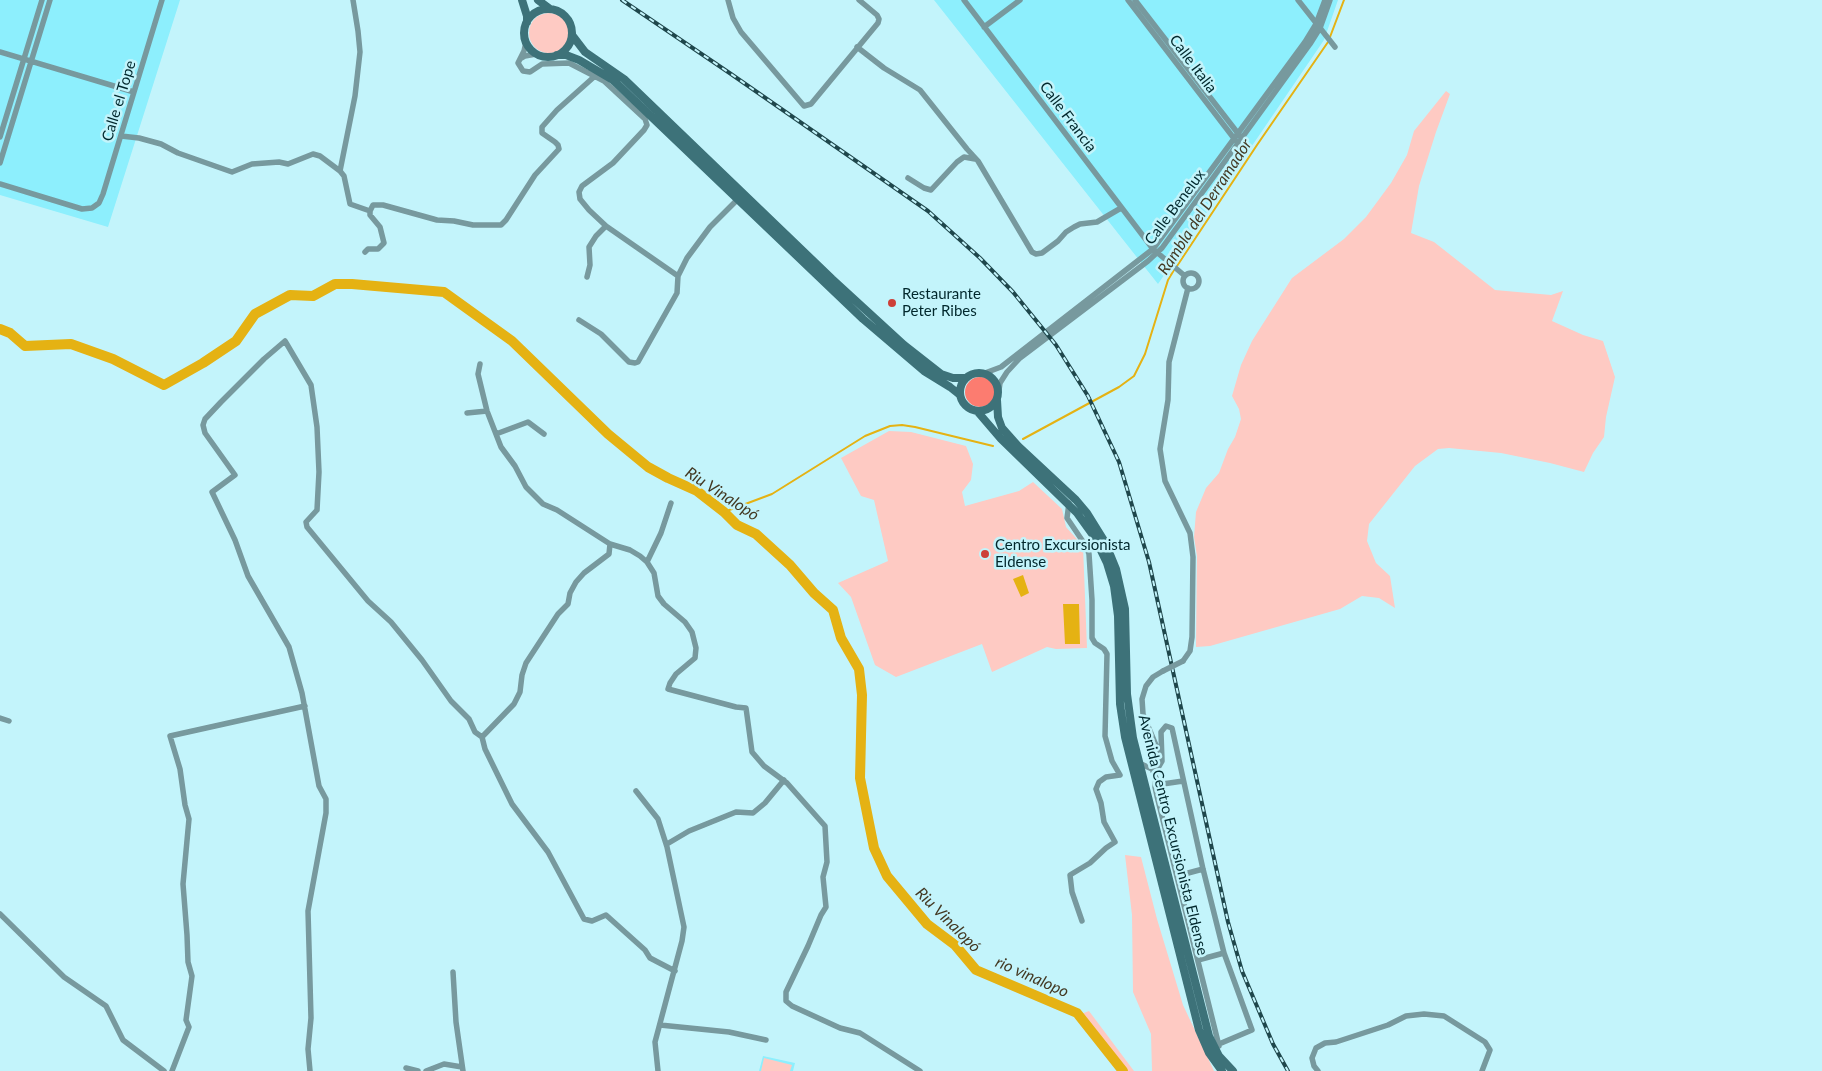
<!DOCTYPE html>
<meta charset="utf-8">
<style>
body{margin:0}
canvas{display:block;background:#c3f4fb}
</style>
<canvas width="1822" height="1071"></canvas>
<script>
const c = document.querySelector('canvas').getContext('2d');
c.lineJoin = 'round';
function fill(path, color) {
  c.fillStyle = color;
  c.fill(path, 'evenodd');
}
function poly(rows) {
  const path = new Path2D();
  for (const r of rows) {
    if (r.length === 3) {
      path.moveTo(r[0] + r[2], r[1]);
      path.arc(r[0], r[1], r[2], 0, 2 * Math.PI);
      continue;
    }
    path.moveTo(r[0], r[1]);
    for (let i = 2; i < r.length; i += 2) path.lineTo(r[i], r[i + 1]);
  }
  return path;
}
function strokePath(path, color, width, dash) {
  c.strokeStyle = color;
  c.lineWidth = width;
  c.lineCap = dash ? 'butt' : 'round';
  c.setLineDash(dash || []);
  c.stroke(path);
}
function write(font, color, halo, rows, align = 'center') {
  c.font = font + ' Lato,sans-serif';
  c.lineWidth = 5;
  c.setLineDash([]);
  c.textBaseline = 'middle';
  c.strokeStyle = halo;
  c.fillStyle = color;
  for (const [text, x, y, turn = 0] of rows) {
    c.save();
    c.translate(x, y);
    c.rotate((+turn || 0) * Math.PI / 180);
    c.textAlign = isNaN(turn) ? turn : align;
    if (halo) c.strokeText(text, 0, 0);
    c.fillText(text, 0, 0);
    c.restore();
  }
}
const built = poly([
 [0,0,180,0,108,227,0,195],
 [934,0,1338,0,1324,40,1158,284],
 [763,1056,795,1063,793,1071,759,1071]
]);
const green = poly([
 [549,33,20],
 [1446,91,1450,94,1436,132,1419,186,1411,233,1434,242,1495,290,1551,295,1563,291,1552,321,1583,335,1603,341,1615,377,1606,417,1604,437,1593,453,1584,472,1550,463,1501,453,1449,448,1438,449,1415,466,1369,524,1367,541,1376,563,1390,576,1395,608,1379,598,1362,596,1340,609,1210,646,1196,647,1197,556,1194,537,1196,512,1206,488,1219,473,1228,449,1235,437,1241,419,1239,409,1232,396,1241,365,1252,341,1292,278,1344,239,1366,217,1391,183,1407,155,1414,131],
 [889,431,911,432,966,446,973,464,971,480,962,492,965,506,1019,491,1033,482,1062,509,1066,527,1083,546,1087,648,1056,649,1047,647,992,672,982,644,896,677,875,665,851,597,838,583,888,561,874,500,861,496,841,458],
 [1125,855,1141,857,1157,919,1183,1005,1214,1071,1152,1071,1151,1034,1133,992,1132,915],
 [1089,1011,1134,1071,1125,1071,1081,1014],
 [764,1058,792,1065,790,1071,761,1071]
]);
const forest = poly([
 [980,392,15]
]);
const water = poly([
 [1023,575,1029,593,1021,597,1013,579],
 [1063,604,1079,604,1080,644,1065,644]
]);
const stream = poly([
 [1330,37,1344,0],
 [1177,266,1257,145,1328,42],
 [1023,439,1119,387,1134,376,1145,354,1168,280,1174,270],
 [724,512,772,494,865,436,890,426,902,425,915,427,993,446]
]);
const river = poly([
 [0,329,10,333,25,346,71,344,113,359,164,385,203,363,236,341,255,314,290,295,313,296,335,284,352,284,444,292,512,341,608,434,648,467,668,478,697,491,724,512,737,525,756,534,790,565,814,593,833,610,841,638,859,669,862,695,860,778,874,848,887,876,927,924,955,945,976,970,1077,1013,1123,1071]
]);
const street = poly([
 [728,0,733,18,741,32,804,106,811,104,878,23,879,19,877,15,859,0],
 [964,0,1153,249,1185,276],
 [1128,0,1236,141],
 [1135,0,1240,136],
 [1298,0,1335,47],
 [984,27,1020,0],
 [526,42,524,51,518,63,523,71,530,72,542,64,569,63,604,81,645,119,647,125,644,130,613,163,582,186,579,192,580,199,589,210,606,226,678,276],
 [857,47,884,68,920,90,967,149,978,161,1032,252,1036,254,1042,253,1058,241,1066,232,1074,227,1080,224,1097,222,1121,208],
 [0,52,134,92],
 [520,59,525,56,536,54],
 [121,136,139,138,161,144,178,153,232,172,252,164,279,162,288,164,313,154,320,156,340,171,344,176,350,204,370,211],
 [0,137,42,0],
 [0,163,50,0],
 [340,171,355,96,360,52,358,31,353,0],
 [908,178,924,188,931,190,957,162,964,157,975,159],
 [0,184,82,209,92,208,99,203,103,194,162,0],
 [365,252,368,249,378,249,384,243,380,227,370,215,370,211,373,205,383,205,437,220,454,221,473,225,501,225,506,220,535,175,559,149,558,145,555,142,542,133,542,127,557,110,595,76],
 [1191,281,8],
 [587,277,590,265,589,247,596,236,606,226],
 [579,320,601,334,629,362,635,363,638,362,677,293,678,276,687,258,710,227,738,199],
 [480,364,478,374,487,411,501,447,515,466,526,487,543,504,557,510,610,544],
 [985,373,1001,367,1153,249,1305,42,1316,24,1325,0],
 [999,390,1000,383,1007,372,1020,358,1148,261,1162,248,1310,44,1320,28,1330,0],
 [467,413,487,411],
 [496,434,528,422,544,434],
 [1069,503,1067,518,1086,546,1089,554,1092,600,1092,638,1095,643,1104,649,1107,654,1105,736,1112,761,1120,775,1106,777,1099,782,1096,789,1101,803,1104,822,1115,842,1106,848,1090,863,1070,875,1072,892,1082,921],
 [647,562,661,533,671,503],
 [1183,661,1190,651,1192,637,1193,557,1190,533,1165,481,1160,449,1168,400,1169,362,1188,288],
 [0,718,9,721],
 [1139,763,1152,769,1156,778,1155,787,1157,796,1219,1046],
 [1152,769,1158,758,1158,750,1143,714,1142,699,1146,686,1153,677,1163,671],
 [1155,773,1162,761,1161,732,1166,726,1172,728,1203,869,1224,953,1252,1030,1219,1044],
 [1156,785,1183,781],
 [636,791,658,819,667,847,684,927,682,941,655,1042,658,1071],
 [667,844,689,831,736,812,753,813,765,803,784,780],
 [1177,876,1203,869],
 [0,914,64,977,106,1006,123,1040,164,1071],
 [1198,960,1224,953],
 [675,971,650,958,645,950,606,915,592,921,584,919,548,852,512,804,485,749,482,737,514,704,520,692,522,675,526,663,558,614,568,604,570,593,576,582,584,573,609,554,610,544,630,550,640,556,647,562,654,573,658,596,664,604,685,622,692,632,696,648,695,658,676,674,670,683,668,689,736,707,746,708,752,752,764,766,787,783,825,826,827,862,823,877,826,907,821,915,808,946,786,992,786,1001,792,1006,840,1028,860,1033,920,1071],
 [453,972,456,1022,463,1071],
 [660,1025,729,1032,766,1040],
 [406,1068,418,1071],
 [172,1071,189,1027,186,1020,192,976,188,962,187,935,183,884,189,819,185,805,180,769,170,736,305,706],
 [310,1071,308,1049,311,1018,308,911,326,813,326,799,319,786,302,693,289,647,248,576,235,540,212,492,235,475,205,433,203,425,205,419,221,402,264,359,285,341,311,385,317,427,319,472,317,510,306,522,307,527,368,601,391,622,422,660,451,701,469,719,475,732,482,737],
 [426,1071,444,1064,462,1067],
 [1318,1071,1314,1066,1312,1058,1316,1048,1325,1043,1336,1042,1388,1025,1406,1016,1424,1014,1444,1016,1485,1042,1490,1050,1482,1071]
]);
const secondary = poly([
 [522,0,527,16,527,22],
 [538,0,550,9],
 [548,33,24],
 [572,35,585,52,624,79,832,279,904,345,941,374,953,378,966,378],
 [557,55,566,55,579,60,613,80,863,319,924,371,950,387,960,395],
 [979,392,19],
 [997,400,998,417,1002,428,1018,446,1076,500,1087,513,1105,542,1116,569,1125,609,1127,694,1133,738,1209,1036,1219,1056,1233,1071],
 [977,411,1001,439,1077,513,1095,538,1107,563,1114,586,1118,616,1120,704,1125,737,1199,1030,1209,1053,1222,1071]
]);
const rail = poly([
 [622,0,731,74,928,211,980,258,1013,292,1056,345,1088,396,1119,462,1149,562,1228,922,1242,971,1273,1044,1288,1071]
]);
const streetBridge = poly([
 [1163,671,1183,661]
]);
const markers = [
 [892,303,5,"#cd3f38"],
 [985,554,5,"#cd3f38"]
];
const streetNames = [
 ["Calle Italia",1193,64,53],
 ["Calle el Tope",119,101,-73],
 ["Calle Francia",1068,117,53],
 ["Calle Benelux",1175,207,-53],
 ["Avenida Centro Excursionista Eldense",1173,835,76]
];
const poiNames = [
 ["Restaurante",902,294],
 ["Peter Ribes",902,311],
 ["Centro Excursionista",995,545],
 ["Eldense",995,562]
];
const waterNames = [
 ["Rambla del Derramador",1205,207,-57],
 ["Riu Vinalopó",722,494,33],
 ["Riu Vinalopó",948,920,45],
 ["rio vinalopo",1032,977,24]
];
fill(built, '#8deffd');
fill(green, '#fecac3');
fill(forest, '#fc7c70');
fill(water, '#e5b213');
strokePath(stream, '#e5b213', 2);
strokePath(river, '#e5b213', 10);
strokePath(street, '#77999e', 5.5);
strokePath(secondary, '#3d7279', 8);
strokePath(rail, '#1f474c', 4);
strokePath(rail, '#c3f4fb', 2, [5.5]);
strokePath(streetBridge, '#77999e', 5.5);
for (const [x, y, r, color] of markers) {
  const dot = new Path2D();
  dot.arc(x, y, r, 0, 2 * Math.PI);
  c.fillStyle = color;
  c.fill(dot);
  strokePath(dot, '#c3f4fb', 2);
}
write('15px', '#01272c', '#c3f4fb', streetNames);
write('15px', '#01272c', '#c3f4fb', poiNames, 'left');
write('italic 16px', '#433923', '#c3f4fb', waterNames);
</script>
